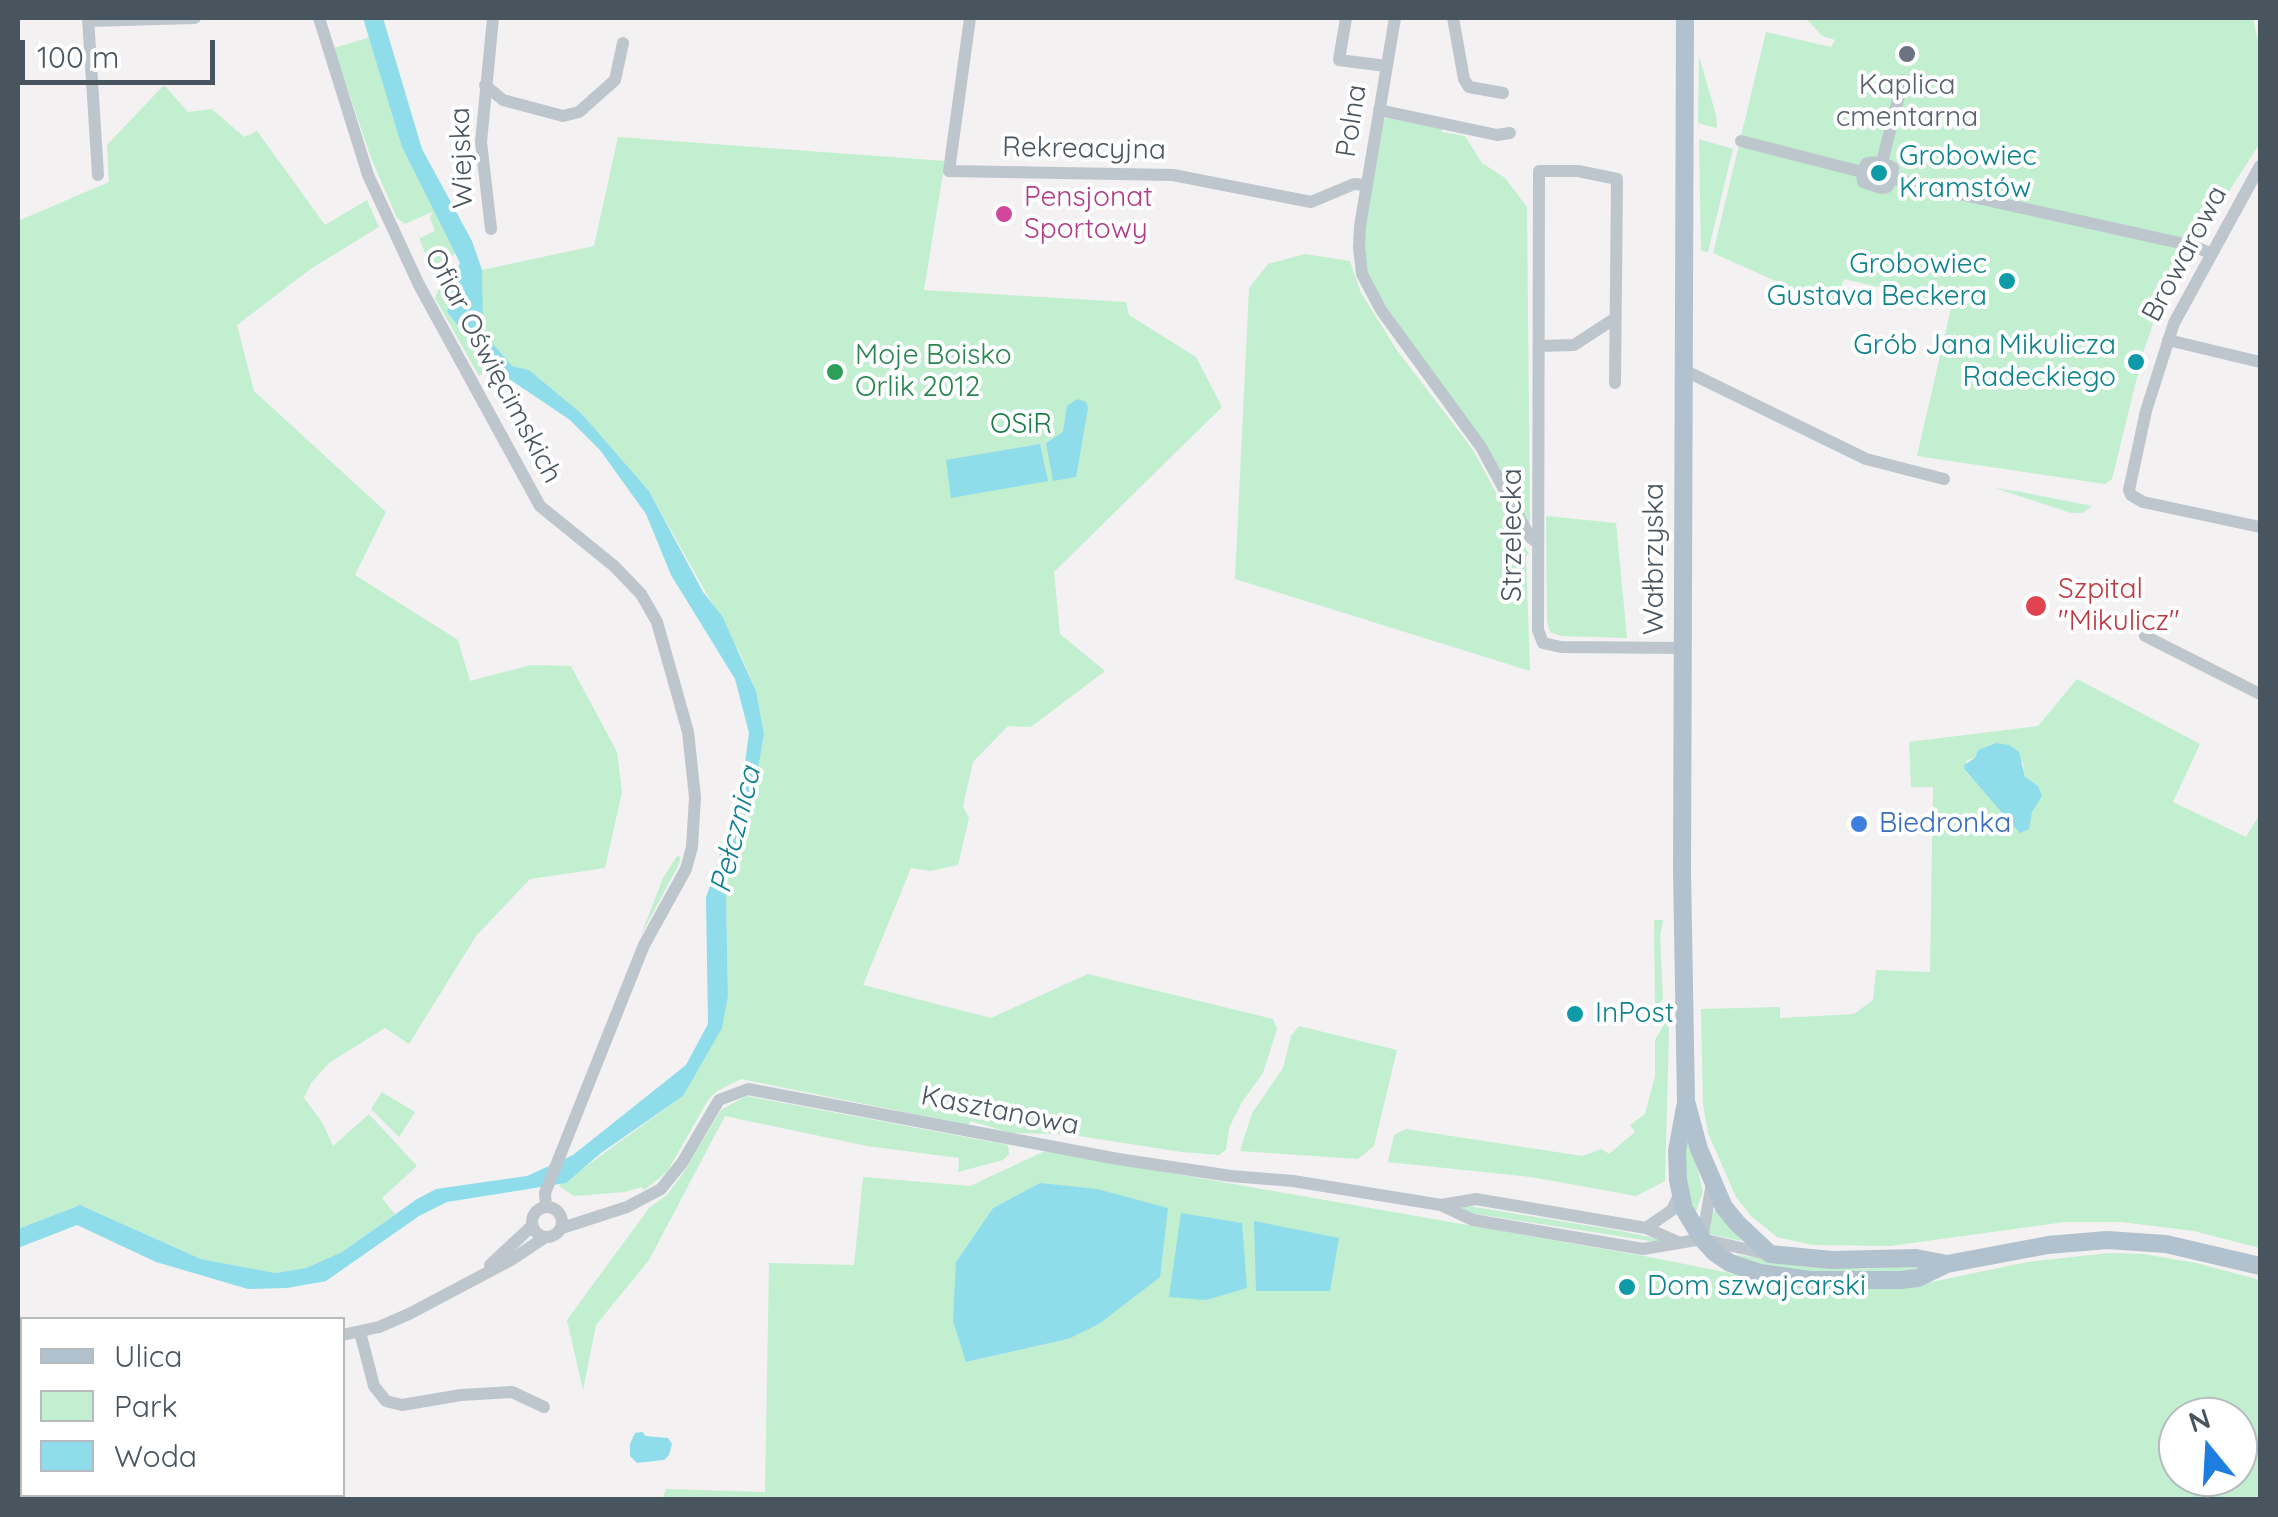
<!DOCTYPE html>
<meta charset="utf-8">
<style>
body{margin:0}
#map{position:relative;width:2278px;height:1517px;overflow:hidden;background:#f3f1f1;font-family:Quicksand,sans-serif}
canvas{display:block}
.frame{position:absolute;inset:0;border:20px solid #49555e;pointer-events:none}
.legend{position:absolute;left:20px;top:1317px;width:325px;height:180px;box-sizing:border-box;background:#fff;border:2px solid #b6bbbf;margin:0;padding:12px 18px;list-style:none;font-size:30px;color:#49555e}
.legend li{display:flex;align-items:center;gap:20px;height:50px}
.legend b{width:50px;border:2px solid #b6bbbf}
.north{position:absolute;left:2158px;top:1397px;width:100px;height:100px;box-sizing:border-box;background:#fff;border:2px solid #b6bbbf;border-radius:50%;rotate:342deg;font-size:28px;font-weight:700;line-height:40px;text-align:center;color:#49555e}
.north::after{content:'';display:block;margin:auto;width:35px;height:45px;background:#1d7ee0;clip-path:polygon(50% 0,100% 100%,50% 72%,0 100%)}
.scale{position:absolute;left:20px;top:40px;width:195px;height:45px;box-sizing:border-box;border:5px solid #49555e;border-top:0;padding-left:12px;font-size:30px;line-height:35px;white-space:nowrap;color:#49555e;-webkit-text-stroke:8px #fff;paint-order:stroke}
</style>
<div id="map">
<canvas width="2278" height="1517"></canvas>
<div class="frame"></div>
<ul class="legend">
<li><b style="height:12px;background:#b1c2ce"></b>Ulica</li>
<li><b style="height:28px;background:#c1efd0"></b>Park</li>
<li><b style="height:28px;background:#8fddeb"></b>Woda</li>
</ul>
<div class="north">N</div>
<div class="scale">100 m</div>
</div>
<script>
const c = document.querySelector('canvas').getContext('2d');
c.lineJoin = 'round';
function fill(path, color) {
  c.fillStyle = color;
  c.fill(path, 'evenodd');
}
function poly(rows) {
  const path = new Path2D();
  for (const r of rows) {
    if (r.length === 3) {
      path.moveTo(r[0] + r[2], r[1]);
      path.arc(r[0], r[1], r[2], 0, 2 * Math.PI);
      continue;
    }
    path.moveTo(r[0], r[1]);
    for (let i = 2; i < r.length; i += 2) path.lineTo(r[i], r[i + 1]);
  }
  return path;
}
function strokePath(path, color, width, dash) {
  c.strokeStyle = color;
  c.lineWidth = width;
  c.lineCap = dash ? 'butt' : 'round';
  c.setLineDash(dash || []);
  c.stroke(path);
}
function write(font, color, halo, rows, align = 'center') {
  c.font = font + ' Quicksand,sans-serif';
  c.lineWidth = 8;
  c.setLineDash([]);
  c.textBaseline = 'middle';
  c.strokeStyle = halo;
  c.fillStyle = color;
  for (const [text, x, y, turn = 0] of rows) {
    c.save();
    c.translate(x, y);
    c.rotate((+turn || 0) * Math.PI / 180);
    c.textAlign = isNaN(turn) ? turn : align;
    if (halo) c.strokeText(text, 0, 0);
    c.fillText(text, 0, 0);
    c.restore();
  }
}
const green = poly([
 [1806,18,2253,18,2260,51,2260,143,2188,255,2178,252,2143,353,2112,479,2105,484,1917,456,1952,304,1844,279,1834,307,1713,253,1766,32,1831,47,1835,40,1822,36],
 [371,37,402,147,456,253,438,266,429,264,416,229,420,238,435,231,430,218,432,212,405,224,397,218,371,158,334,48],
 [1699,56,1716,115,1717,128,1698,123],
 [164,85,188,112,212,109,244,137,257,131,325,225,367,200,379,227,312,268,237,325,254,391,386,512,355,575,458,640,470,681,531,665,571,666,617,752,622,792,605,868,530,879,476,936,409,1044,385,1028,329,1063,311,1083,304,1098,322,1122,333,1146,369,1114,417,1166,382,1198,395,1214,342,1252,306,1268,275,1273,201,1259,80,1205,18,1229,18,221,109,182,107,145],
 [1387,118,1442,127,1442,132,1465,136,1482,163,1505,178,1527,207,1530,528,1369,280,1364,250,1367,204,1382,120],
 [618,137,945,161,924,290,1126,302,1129,315,1196,357,1222,407,1054,572,1060,634,1105,671,1031,727,1008,726,973,762,963,806,969,818,958,865,931,871,911,868,863,985,991,1018,1088,974,1273,1019,1277,1029,1263,1073,1242,1102,1229,1128,1226,1150,1219,1155,1182,1152,1066,1134,1011,1133,971,1121,968,1125,741,1079,717,1091,708,1100,667,1172,644,1190,642,1187,624,1192,574,1196,559,1186,683,1096,728,996,726,895,728,873,755,787,764,734,756,691,741,655,649,491,582,414,529,370,512,366,482,332,482,270,594,246],
 [1699,139,1733,149,1708,252,1701,251],
 [1305,254,1350,261,1361,293,1396,349,1473,450,1529,554,1526,556,1530,671,1235,579,1249,288,1268,264],
 [460,264,447,312,490,366,479,376,435,298,446,273],
 [1995,488,2021,492,2092,506,2082,513,2071,513],
 [1546,516,1616,523,1627,638,1561,636,1550,632,1547,621],
 [2077,679,2200,744,2173,802,2246,837,2260,814,2260,1248,2194,1231,2121,1222,2065,1222,1890,1246,1812,1245,1777,1237,1751,1216,1736,1197,1708,1133,1703,1104,1701,1009,1780,1007,1780,1018,1854,1014,1873,1000,1876,970,1930,972,1933,787,1911,787,1909,742,2038,726],
 [1996,743,2023,763,2025,778,2038,786,2032,812,1985,792,1965,771,1967,760,1975,758,1978,750],
 [677,856,681,857,678,866,641,935,663,878],
 [1654,920,1663,920,1660,938,1663,998,1658,1007,1655,1007],
 [1665,1023,1669,1027,1665,1181,1636,1196,1531,1177,1388,1162,1394,1135,1406,1129,1582,1156,1602,1149,1609,1154,1635,1132,1630,1125,1645,1114,1655,1076,1655,1040],
 [1299,1026,1397,1050,1374,1146,1358,1159,1240,1151,1252,1113,1283,1068,1291,1036],
 [382,1092,415,1112,399,1137,371,1109],
 [746,1096,1008,1145,1009,1154,1003,1160,958,1172,959,1158,867,1146,725,1116,649,1260,596,1325,583,1390,567,1320,649,1208,667,1195,682,1175,721,1110],
 [1687,1129,1703,1191,1695,1214,1684,1172],
 [1045,1151,1644,1256,1790,1285,1886,1288,1927,1283,2027,1262,2109,1253,2143,1254,2196,1263,2260,1280,2260,1499,662,1500,666,1489,765,1492,769,1263,854,1265,863,1177,970,1186],
 [1040,1183,1068,1339,967,1362,956,1262,993,1208],
 [2178,1417,2238,1417,2238,1477,2178,1477],
 [1462,1205,1621,1231,1658,1239,1657,1242,1463,1212],
 [1716,1206,1726,1221,1742,1241,1705,1233],
 [1731,1254,1821,1267,1865,1269,1931,1263,1933,1267,1880,1274,1808,1272,1756,1265]
]);
const water = poly([
 [363,18,383,18,422,149,472,241,482,270,483,332,512,366,529,370,582,414,649,491,703,592,722,616,756,691,764,734,755,787,728,873,726,895,728,996,722,1028,683,1096,601,1153,566,1183,447,1202,419,1216,326,1281,287,1288,248,1289,156,1262,77,1225,18,1248,18,1229,80,1205,201,1259,275,1273,306,1268,342,1252,417,1199,436,1189,527,1176,573,1155,686,1065,708,1024,706,898,742,785,749,733,735,679,671,575,646,514,600,450,570,420,490,366,447,312,460,263,402,147],
 [1077,399,1086,402,1088,408,1076,477,1053,481,1046,443,1063,432,1067,406],
 [1040,444,1048,481,951,498,946,460],
 [1996,743,2009,745,2019,752,2025,777,2038,786,2042,796,2032,812,2029,829,2020,833,1965,770,1964,765,1975,758,1978,750],
 [1040,1183,1097,1189,1168,1208,1160,1277,1099,1324,1068,1339,966,1362,953,1321,956,1262,993,1208],
 [1181,1213,1242,1223,1247,1288,1206,1300,1169,1297],
 [1254,1221,1339,1238,1330,1291,1256,1291],
 [642,1432,646,1436,668,1438,672,1444,669,1455,664,1460,637,1463,630,1456,630,1444,635,1433]
]);
const minor = poly([
 [88,18,98,175],
 [319,18,368,175,419,285,540,506,614,566,641,594,657,622,688,732,695,797,692,847,686,869,644,945,545,1193,546,1207],
 [970,18,949,171,1173,175,1311,202,1354,184,1366,185],
 [1346,18,1339,60,1386,66],
 [1395,18,1360,226,1359,247,1362,274,1381,310,1481,447,1530,537,1536,542],
 [1453,18,1464,79,1469,87,1503,93],
 [88,21,195,18],
 [485,85,503,100,563,116,579,112,615,80,623,43],
 [1379,110,1497,135,1510,133],
 [1741,141,1862,172,1863,182,1881,188,1887,187,1892,179,1893,168,1882,162,1867,163,1862,172],
 [1882,162,1903,80],
 [2260,166,2174,323,2146,411,2129,490,2131,495,2143,502,2260,527],
 [1892,179,2193,246,2210,253],
 [491,229,481,142,493,18],
 [2168,340,2260,362],
 [1539,346,1574,345,1614,319],
 [1684,374,1692,374,1866,459,1944,479],
 [1615,383,1617,179,1578,171,1539,171,1538,630,1543,643,1561,647,1683,648],
 [2145,636,2260,694],
 [1441,1205,1476,1199,1646,1228,1680,1243],
 [547,1222,15],
 [562,1228,627,1207,661,1189,682,1163,719,1100,748,1089,1118,1159,1231,1176,1293,1181,1441,1205,1473,1220,1643,1249,1702,1239,1767,1254],
 [1646,1228,1672,1210,1679,1195],
 [1702,1239,1712,1183],
 [490,1265,532,1226],
 [360,1332,374,1386,386,1401,402,1405,461,1395,512,1392,544,1407],
 [342,1335,379,1327,409,1314,511,1260,544,1238],
 [18,1382,22,1382],
 [301,1494,307,1500],
 [234,1500,237,1494]
]);
const major = poly([
 [1685,18,1682,871,1686,1101,1699,1149,1724,1207,1737,1223,1770,1254,1832,1260,1916,1258,1947,1264],
 [1685,1107,1677,1151,1678,1180,1684,1209,1702,1239,1714,1252,1730,1263,1760,1273,1810,1280,1900,1280,1918,1278,1947,1264,2048,1245,2107,1240,2166,1244,2260,1266]
]);
const markers = [
 [1907,54,10,"#6b7280"],
 [1879,173,10,"#0f9aa8"],
 [1004,214,10,"#d1479c"],
 [2007,281,10,"#0f9aa8"],
 [2136,362,10,"#0f9aa8"],
 [835,372,10,"#2e9e5b"],
 [2036,606,12,"#e0444e"],
 [1859,824,10,"#3f7fe0"],
 [1575,1014,10,"#0f9aa8"],
 [1627,1287,10,"#0f9aa8"]
];
const worshipNames = [
 ["Kaplica",1907,86],
 ["cmentarna",1907,118]
];
const streetNames = [
 ["Polna",1352,121,-81],
 ["Rekreacyjna",1084,149,1],
 ["Wiejska",462,158,-92],
 ["Browarowa",2185,254,-62],
 ["Ofiar Oświęcimskich",493,366,62],
 ["Strzelecka",1513,535,-90],
 ["Wałbrzyska",1655,559,-90],
 ["Kasztanowa",1000,1111,11]
];
const cultureNames = [
 ["Grobowiec",1899,157],
 ["Kramstów",1899,189],
 ["Grobowiec",1987,265,"right"],
 ["Gustava Beckera",1987,297,"right"],
 ["Grób Jana Mikulicza",2116,346,"right"],
 ["Radeckiego",2116,378,"right"],
 ["InPost",1595,1014],
 ["Dom szwajcarski",1647,1287]
];
const hotelNames = [
 ["Pensjonat",1024,198],
 ["Sportowy",1024,230]
];
const leisureNames = [
 ["Moje Boisko",855,356],
 ["Orlik 2012",855,388]
];
const parkNames = [
 ["OSiR",1021,425]
];
const healthNames = [
 ["Szpital",2058,590],
 ["\"Mikulicz\"",2058,622]
];
const shopNames = [
 ["Biedronka",1879,824]
];
const waterNames = [
 ["Pełcznica",736,830,-76]
];
fill(green, '#c1efd0');
fill(water, '#8fddeb');
strokePath(minor, '#bdc6cd', 12);
strokePath(major, '#b1c2ce', 18);
for (const [x, y, r, color] of markers) {
  const dot = new Path2D();
  dot.arc(x, y, r, 0, 2 * Math.PI);
  c.fillStyle = color;
  c.fill(dot);
  strokePath(dot, '#fff', 4);
}
write('28px', '#5b616d', '#fff', worshipNames);
write('28px', '#49555e', '#fff', streetNames);
write('28px', '#0d838f', '#fff', cultureNames, 'left');
write('28px', '#b23c85', '#fff', hotelNames, 'left');
write('28px', '#27864d', '#fff', leisureNames, 'left');
write('28px', '#197f46', '#fff', parkNames);
write('28px', '#be3a42', '#fff', healthNames, 'left');
write('28px', '#366cbe', '#fff', shopNames, 'left');
write('italic 30px', '#108093', '#fff', waterNames);
</script>
